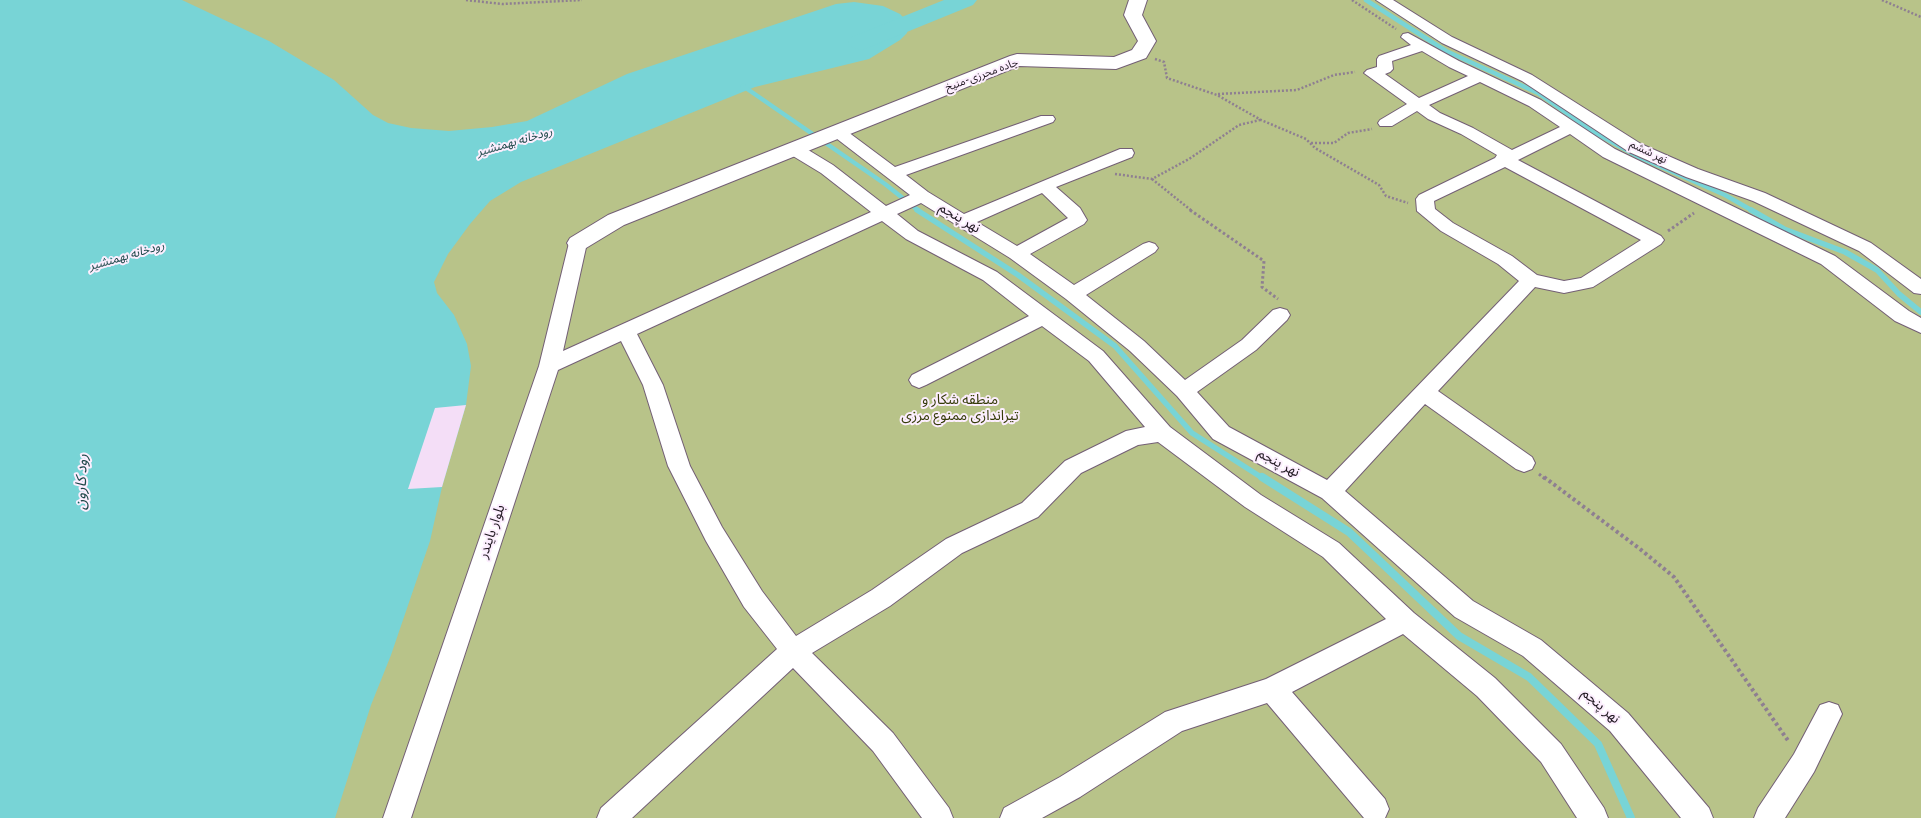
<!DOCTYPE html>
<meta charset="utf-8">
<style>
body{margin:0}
canvas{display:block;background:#f4def7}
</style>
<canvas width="1921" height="818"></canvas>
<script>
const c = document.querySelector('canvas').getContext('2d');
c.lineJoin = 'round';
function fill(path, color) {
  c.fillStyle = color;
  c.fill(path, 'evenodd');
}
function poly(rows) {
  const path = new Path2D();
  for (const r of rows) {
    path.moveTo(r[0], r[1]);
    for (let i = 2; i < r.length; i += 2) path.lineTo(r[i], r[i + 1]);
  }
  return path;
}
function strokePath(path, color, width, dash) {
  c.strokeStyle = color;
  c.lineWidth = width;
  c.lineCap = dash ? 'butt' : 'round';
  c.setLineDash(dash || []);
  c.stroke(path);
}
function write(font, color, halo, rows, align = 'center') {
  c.font = font + ' Overpass,"Noto Sans Arabic",sans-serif';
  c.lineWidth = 4;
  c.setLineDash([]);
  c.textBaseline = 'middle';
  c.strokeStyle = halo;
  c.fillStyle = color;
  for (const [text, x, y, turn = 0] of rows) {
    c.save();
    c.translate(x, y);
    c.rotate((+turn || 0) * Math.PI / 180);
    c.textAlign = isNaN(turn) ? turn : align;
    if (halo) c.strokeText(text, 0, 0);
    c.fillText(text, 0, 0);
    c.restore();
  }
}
const green = poly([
 [0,0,1921,0,1921,818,0,818]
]);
const water = poly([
 [0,0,182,0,269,41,334,80,373,115,388,123,411,128,449,131,492,127,527,121,627,74,836,4,854,2,883,6,900,14,906,20,908,27,907,33,900,40,869,59,755,87,521,182,490,201,470,224,448,254,434,282,437,293,454,315,467,344,471,366,466,405,442,487,430,541,391,655,371,705,335,818,0,818]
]);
const pier = poly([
 [466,405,442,487,408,489,435,408]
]);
const streamFar2 = poly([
 [1366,0,1446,51,1538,93,1592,131,1639,157,1725,195,1753,211],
 [743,86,885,184,919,211]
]);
const streamFar1 = poly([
 [917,210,1018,275,1115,346,1192,433,1264,479],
 [1751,210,1784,229,1845,252,1877,270,1899,294,1921,312]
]);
const stream = poly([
 [1262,477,1349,532,1459,636,1529,677,1598,744,1631,818]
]);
const river = poly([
 [944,0,977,0,973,5,870,47,861,50,852,47,848,42,852,37,944,0]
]);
const pathFar2 = poly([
 [466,0,502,4,582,0],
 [1352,0,1396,29],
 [1882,0,1921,17],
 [1155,59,1164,62,1167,78,1217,95,1261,120,1306,139,1315,148,1379,185,1386,196,1408,203],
 [1218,94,1297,90,1334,75,1355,72],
 [1311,143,1334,143,1348,133,1372,129],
 [1115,174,1152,179,1189,159,1239,125,1260,120],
 [1152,179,1192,211]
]);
const pathFar1 = poly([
 [1190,210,1264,261,1262,287,1278,299],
 [1668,231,1694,213],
 [1539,474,1545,479]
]);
const path = poly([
 [1544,477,1640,549,1674,577,1789,742]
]);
const minor = poly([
 [1376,0,1393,0,1452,37,1532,75,1641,144,1698,169,1765,193,1871,243,1921,279,1921,294,1914,293,1859,251,1753,201,1686,177,1629,152,1522,81,1442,43,1376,0],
 [1408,33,1459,61,1541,100,1615,149,1835,256,1909,311,1921,318,1921,333,1895,321,1821,264,1603,157,1570,134,1518,160,1661,236,1664,240,1661,244,1593,287,1564,293,1535,287,1438,391,1532,457,1535,463,1532,469,1524,472,1516,469,1425,404,1345,491,1473,601,1541,640,1628,713,1709,808,1713,818,1681,818,1610,731,1523,656,1455,617,1322,498,1213,439,1177,396,1130,351,1066,299,1010,258,921,203,897,214,918,231,997,272,1103,351,1170,427,1261,495,1339,543,1414,613,1495,678,1561,744,1604,808,1608,818,1577,818,1541,762,1477,696,1403,634,1292,692,1385,799,1389,809,1385,818,1364,818,1267,703,1182,731,1080,797,1042,818,1000,818,1004,808,1060,777,1165,712,1266,679,1386,619,1323,557,1245,507,1158,442,1138,445,1081,473,1038,517,962,553,890,606,812,653,893,733,949,808,953,818,922,818,873,751,793,668,632,818,597,818,601,808,777,649,744,607,706,541,668,466,643,385,621,341,558,370,411,818,383,818,539,366,569,243,572,239,578,237,584,239,587,243,563,351,871,212,821,173,788,153,786,149,788,145,800,145,833,165,886,206,910,195,832,135,830,132,832,129,844,129,895,167,1041,116,1053,116,1055,119,1053,122,906,175,928,192,964,214,1120,149,1132,149,1134,153,1132,157,1056,187,1080,208,1087,220,1084,224,1030,254,1074,285,1143,244,1149,242,1155,244,1158,248,1155,252,1086,295,1144,341,1185,380,1242,340,1273,310,1280,308,1287,310,1290,315,1287,320,1256,350,1197,392,1229,427,1327,480,1519,281,1498,264,1441,231,1417,211,1416,199,1419,195,1495,158,1497,155,1461,134,1428,119,1417,111,1392,126,1380,126,1378,123,1380,120,1407,104,1364,73,1367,70,1377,67,1377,59,1379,56,1411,45,1401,37,1403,34,1408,33],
 [1422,51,1449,67,1468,76,1419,98,1385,74,1390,72,1393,69,1392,61,1422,51],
 [1480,82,1529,106,1560,127,1512,150,1473,128,1440,113,1429,105,1480,82],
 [1505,167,1641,240,1581,278,1564,281,1537,275,1512,256,1453,223,1435,209,1434,201,1505,167],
 [1042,193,1068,218,1017,246,977,222,1042,193],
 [882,221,906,239,983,280,1029,316,912,375,909,380,912,385,919,388,926,385,1042,326,1089,361,1145,427,1126,431,1065,461,1022,503,946,539,872,590,796,636,762,591,722,527,690,466,663,385,637,334,882,221],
 [1829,702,1838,705,1842,714,1814,772,1785,818,1754,818,1758,808,1794,754,1820,705,1829,702]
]);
const major = poly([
 [1129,0,1147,0,1142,15,1156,41,1146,58,1116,69,1019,66,624,225,586,248,578,250,570,248,567,243,570,238,608,215,1010,56,1017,54,1114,57,1132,50,1138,41,1124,15,1129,0]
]);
const farStreetnames = [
 ["جاده محرزی-منیخ",982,76,-20],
 ["نهر ششم",1648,153,26]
];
const farWaternames = [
 ["رودخانه بهمنشیر",515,143,-16],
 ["رودخانه بهمنشیر",127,257,-16]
];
const streetNames = [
 ["نهر پنجم",959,219,31],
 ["نهر پنجم",1278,464,28],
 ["بلوار بایندر",493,532,-71],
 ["نهر پنجم",1600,707,41]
];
const parkNames = [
 ["منطقه شکار و",960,401],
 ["تیراندازی ممنوع مرزی",960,417]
];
const waterNames = [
 ["رود کارون",83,482,-88]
];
fill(green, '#b8c389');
fill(water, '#78d4d6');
fill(pier, '#f4def7');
strokePath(streamFar2, '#78d4d6', 4.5);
strokePath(streamFar1, '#78d4d6', 5.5);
strokePath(stream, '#78d4d6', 8);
fill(river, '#78d4d6');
strokePath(minor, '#735f75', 2);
strokePath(major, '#735f75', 2);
strokePath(pathFar2, '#8e7f91', 2.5, [2, 2]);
strokePath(pathFar1, '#8e7f91', 3, [2.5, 2.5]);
strokePath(path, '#8e7f91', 4, [3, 3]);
fill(minor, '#fff');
fill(major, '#fff');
write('11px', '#201821', '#fceefe', farStreetnames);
write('italic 12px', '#1b4647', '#fceefe', farWaternames);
write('14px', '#201821', '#fceefe', streetNames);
write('14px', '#353b08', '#fceefe', parkNames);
write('italic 15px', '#1b4647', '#fceefe', waterNames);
</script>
